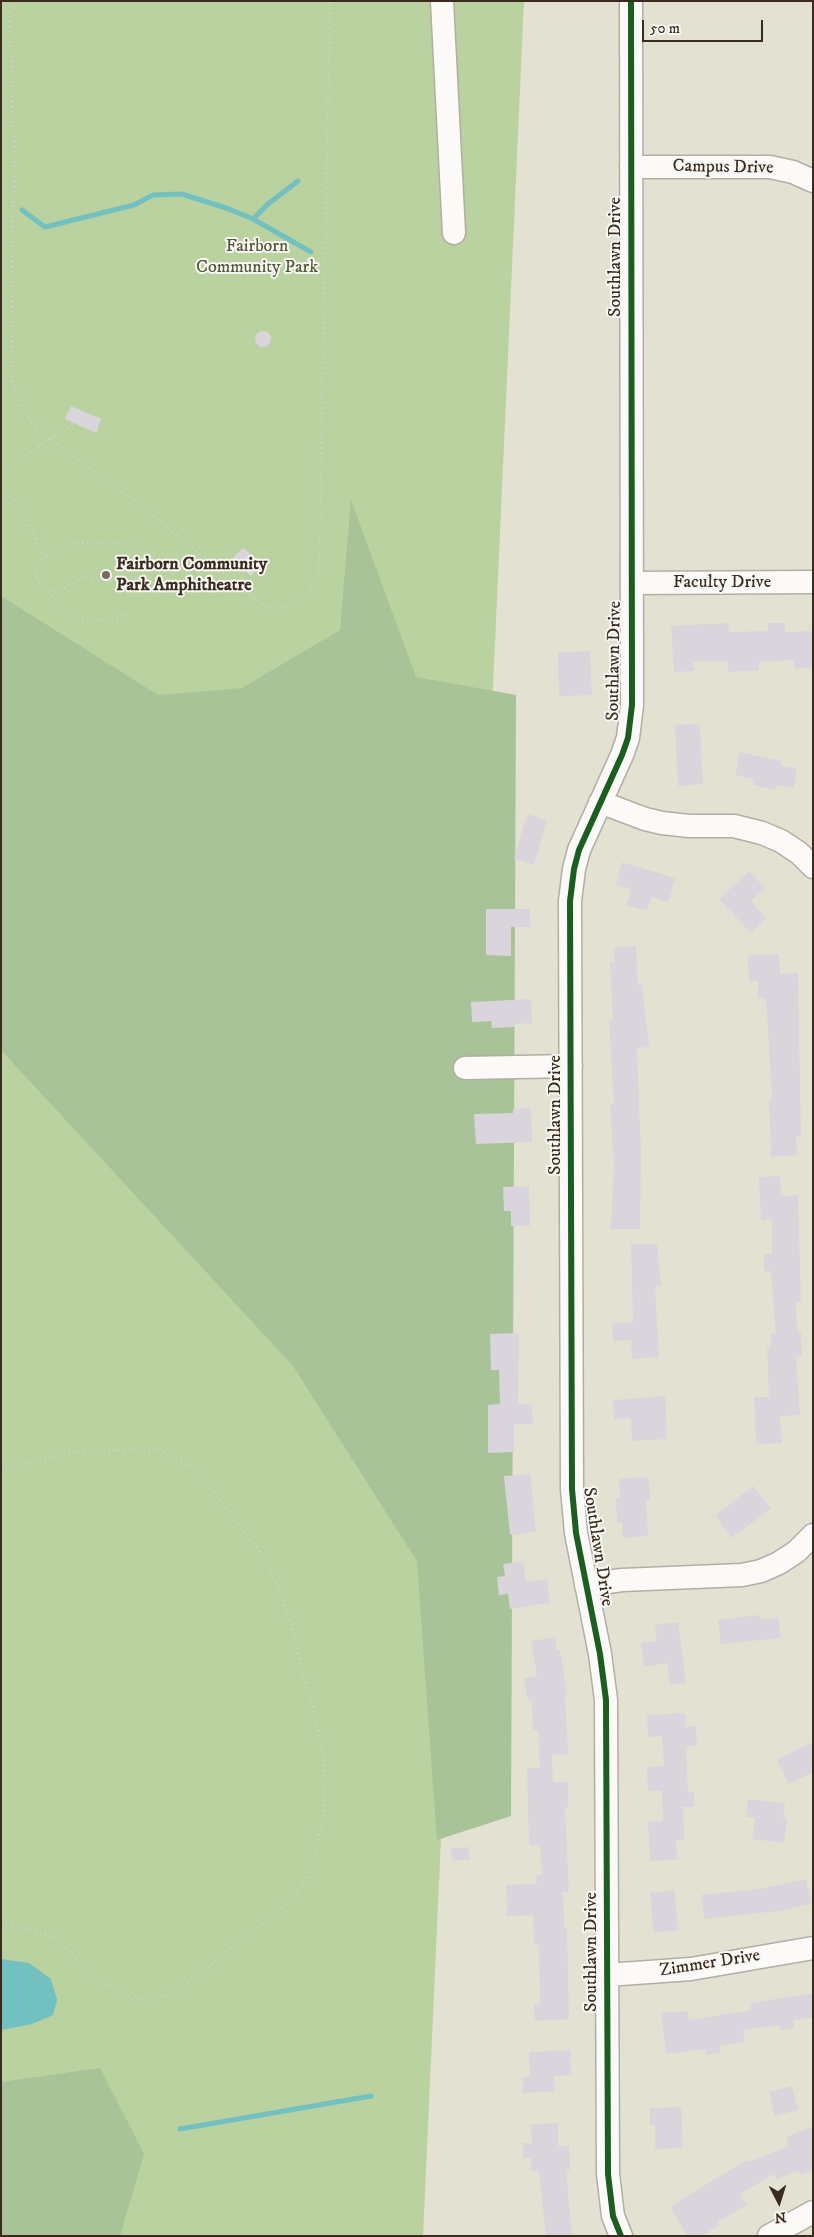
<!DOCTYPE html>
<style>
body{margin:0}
#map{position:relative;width:814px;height:2237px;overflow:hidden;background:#e3e1d2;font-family:"IM FELL DW Pica",serif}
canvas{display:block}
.frame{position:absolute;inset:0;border:2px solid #3b2a1e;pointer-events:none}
.north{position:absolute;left:754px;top:2177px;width:50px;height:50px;-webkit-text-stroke:4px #f6f6f2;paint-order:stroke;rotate:175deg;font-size:14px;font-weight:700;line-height:20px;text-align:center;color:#3b2a1e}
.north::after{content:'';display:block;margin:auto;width:18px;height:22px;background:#3b2a1e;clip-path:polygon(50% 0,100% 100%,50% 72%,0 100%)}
.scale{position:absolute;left:642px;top:20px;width:121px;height:22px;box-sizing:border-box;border:2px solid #3b2a1e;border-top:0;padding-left:6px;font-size:15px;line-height:18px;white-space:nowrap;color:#3b2a1e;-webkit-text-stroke:4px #f6f6f2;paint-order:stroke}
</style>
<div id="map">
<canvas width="814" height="2237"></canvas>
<div class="frame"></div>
<div class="north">N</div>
<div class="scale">50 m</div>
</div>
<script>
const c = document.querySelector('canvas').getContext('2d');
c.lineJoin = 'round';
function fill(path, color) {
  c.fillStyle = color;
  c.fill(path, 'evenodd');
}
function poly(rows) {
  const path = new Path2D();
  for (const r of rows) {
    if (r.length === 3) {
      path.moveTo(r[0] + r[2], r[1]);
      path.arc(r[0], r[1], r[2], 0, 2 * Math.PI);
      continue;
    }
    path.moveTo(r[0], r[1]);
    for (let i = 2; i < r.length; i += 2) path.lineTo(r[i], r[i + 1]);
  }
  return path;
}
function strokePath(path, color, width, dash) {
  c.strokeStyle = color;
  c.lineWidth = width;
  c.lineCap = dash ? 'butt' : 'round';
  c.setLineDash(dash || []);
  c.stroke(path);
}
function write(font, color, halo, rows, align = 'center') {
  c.font = font + ' "IM FELL DW Pica",serif';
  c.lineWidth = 4;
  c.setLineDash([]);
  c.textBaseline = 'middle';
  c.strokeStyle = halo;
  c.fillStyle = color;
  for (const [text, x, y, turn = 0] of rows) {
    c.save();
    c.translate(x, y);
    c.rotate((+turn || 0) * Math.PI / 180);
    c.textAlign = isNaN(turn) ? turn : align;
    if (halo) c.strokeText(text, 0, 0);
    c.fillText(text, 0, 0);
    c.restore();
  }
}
const green = poly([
 [1,1,524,1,423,2236,1,2236]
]);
const forest = poly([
 [351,500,416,677,516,695,511,1816,437,1840,417,1561,293,1366,1,1050,1,596,158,695,242,688,340,630],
 [100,2068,144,2154,120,2236,1,2236,1,2082]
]);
const water = poly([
 [1,1959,29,1963,51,1979,57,2000,53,2015,32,2024,1,2030]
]);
const stream = poly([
 [22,210,45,227,134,205,153,195,182,194,229,209,253,219,311,252],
 [253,219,268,204,298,181],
 [180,2129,371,2096]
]);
const building = poly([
 [263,339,8],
 [71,406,101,419,96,433,65,419],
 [243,548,262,564,251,576,232,559],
 [728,623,729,632,768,631,768,623,785,623,785,632,812,631,813,668,795,669,794,660,759,662,759,670,728,672,727,661,693,662,694,671,674,672,671,626],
 [590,651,592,695,559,696,558,652],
 [700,724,703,784,678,786,675,725],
 [740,752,782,761,781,766,797,768,794,788,777,785,776,790,753,785,754,779,735,775],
 [527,814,547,820,534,865,514,859],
 [622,862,675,878,668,902,652,897,647,911,626,905,631,889,616,885],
 [749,871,765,888,751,901,766,918,751,933,719,899],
 [486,909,530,909,530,927,511,927,511,956,486,955],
 [636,946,638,985,642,985,649,1047,637,1048,641,1155,640,1229,611,1229,614,1165,610,1104,614,1104,609,1020,613,1020,610,963,615,963,614,947],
 [779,954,780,974,798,973,801,1137,796,1137,797,1155,771,1157,769,1099,772,1099,766,998,758,998,758,981,749,981,748,955],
 [531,999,532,1023,515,1024,515,1027,492,1028,491,1021,472,1022,471,1002],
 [531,1108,532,1142,476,1144,474,1114,513,1113,513,1109],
 [780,1176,781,1196,798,1195,801,1302,796,1302,797,1332,801,1332,802,1356,796,1356,800,1415,780,1416,782,1443,756,1444,754,1397,769,1397,767,1348,771,1347,771,1333,776,1333,771,1271,764,1271,764,1254,772,1254,772,1219,761,1220,759,1177],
 [529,1186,530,1226,511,1226,511,1211,504,1211,503,1187],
 [631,1244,657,1244,661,1286,655,1287,659,1357,632,1359,631,1340,613,1341,612,1323,633,1322],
 [519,1333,518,1404,532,1404,533,1424,514,1424,514,1452,488,1453,488,1405,500,1404,499,1370,491,1370,490,1334],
 [665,1396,667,1439,632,1441,631,1418,614,1419,613,1400],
 [530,1474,536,1532,510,1535,504,1476],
 [649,1477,650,1500,646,1500,648,1536,623,1538,622,1523,617,1523,616,1498,620,1498,619,1479],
 [753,1486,771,1508,732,1538,715,1516],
 [523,1561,526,1582,547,1579,550,1603,510,1609,508,1594,499,1595,497,1577,505,1576,503,1564],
 [760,1615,761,1620,778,1617,781,1638,721,1644,718,1620],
 [678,1622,686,1683,670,1685,667,1663,644,1667,641,1643,657,1641,655,1625],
 [555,1637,557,1650,560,1650,567,1694,565,1694,568,1754,552,1755,553,1782,568,1782,568,1807,565,1807,569,1892,563,1892,564,1928,567,1928,569,2019,535,2021,534,2005,540,2004,539,1945,534,1945,533,1915,507,1916,506,1885,537,1884,536,1875,542,1875,540,1845,529,1845,527,1768,540,1768,538,1730,533,1730,532,1700,528,1700,524,1678,537,1676,531,1641],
 [685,1713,686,1727,696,1726,697,1746,686,1746,688,1792,694,1792,694,1807,683,1807,684,1840,676,1840,677,1860,650,1861,648,1822,663,1821,662,1790,648,1791,647,1767,664,1766,662,1736,648,1737,647,1715],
 [813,1742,813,1772,789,1784,777,1760],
 [748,1799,785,1803,783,1819,787,1819,784,1843,752,1839,755,1818,746,1817],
 [469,1847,469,1860,452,1861,451,1848],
 [806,1879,811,1904,778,1911,704,1919,701,1895,760,1889],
 [674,1890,678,1930,654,1933,650,1893],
 [813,1993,813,2017,793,2020,794,2028,781,2030,780,2025,743,2030,745,2042,720,2046,721,2053,706,2055,705,2049,666,2054,661,2013,688,2011,689,2020,751,2010,750,2003],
 [570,2050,571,2075,554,2076,555,2092,523,2093,523,2077,530,2077,529,2052],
 [792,2086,798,2110,775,2116,769,2092],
 [681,2107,683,2148,655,2149,655,2125,650,2125,650,2108],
 [558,2123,558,2146,569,2146,570,2170,566,2170,572,2236,546,2236,539,2171,531,2171,531,2158,523,2158,523,2143,532,2143,531,2124],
 [813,2126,813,2170,800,2175,799,2171,776,2179,774,2174,740,2194,747,2205,717,2222,719,2225,702,2236,688,2236,670,2207,746,2160,748,2162,789,2146,786,2137]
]);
const path = poly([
 [9,1,14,155,11,368,17,399,37,430,143,507,254,599,271,608,290,607,307,596,319,575,330,1],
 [1,472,74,423],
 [1,485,24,509,39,548,46,557],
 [135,586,120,578,83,577,64,588,50,591,39,584,35,571,44,558,74,542,131,544,160,562],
 [50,591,62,611,84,619,111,620,127,613],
 [1,1470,75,1451,158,1450,192,1467,258,1548,283,1596,323,1748,325,1807,315,1858,296,1896,175,1993,151,2001,133,1999,98,1980,53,1936,1,1924]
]);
const minor = poly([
 [442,1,454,233],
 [631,167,770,167,793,172,813,181],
 [632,583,813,582],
 [600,802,645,819,662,823,689,826,734,826,762,833,781,841,799,853,813,867],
 [465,1068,571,1066],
 [586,1585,622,1580,742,1575,761,1571,779,1563,796,1552,813,1535],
 [607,1975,691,1969,813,1948],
 [621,2236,613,2216,608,2174,606,1700,600,1654,576,1533,572,1489,570,901,574,869,579,850,622,755,628,738,632,705,631,1],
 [769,2236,813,2212]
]);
const cycleway = poly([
 [621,2236,613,2216,608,2174,606,1700,600,1654,576,1533,572,1489,570,901,574,869,579,850,622,755,628,738,632,705,631,1]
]);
const markers = [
 [106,575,5,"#766a5d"]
];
const streetNames = [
 ["Campus Drive",723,168,1],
 ["Southlawn Drive",616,257,-90],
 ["Faculty Drive",722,583],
 ["Southlawn Drive",615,661,-89],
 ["Southlawn Drive",556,1115,-90],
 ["Southlawn Drive",597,1547,81],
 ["Southlawn Drive",592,1952,-90],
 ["Zimmer Drive",710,1964,-9]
];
const parkNames = [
 ["Fairborn",257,247],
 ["Community Park",257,268]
];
const poiNames = [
 ["Fairborn Community",116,565],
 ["Park Amphitheatre",116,586]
];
fill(green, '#b9d29f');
fill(forest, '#a8c397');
fill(water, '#72c0c0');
strokePath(stream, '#72c0c0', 5);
fill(building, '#dad5dd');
strokePath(minor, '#b2aea4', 25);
strokePath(path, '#d3d1cc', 3, [1, 4]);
strokePath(minor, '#fbfaf8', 22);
strokePath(cycleway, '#1b5e20', 6);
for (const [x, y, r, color] of markers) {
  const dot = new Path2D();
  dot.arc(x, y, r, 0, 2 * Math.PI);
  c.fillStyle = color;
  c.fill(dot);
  strokePath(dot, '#f6f6f2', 2);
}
write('18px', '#3b2a1e', '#f6f6f2', streetNames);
write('18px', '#565938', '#f6f6f2', parkNames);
write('bold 18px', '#3b2a1e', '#f6f6f2', poiNames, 'left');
</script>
